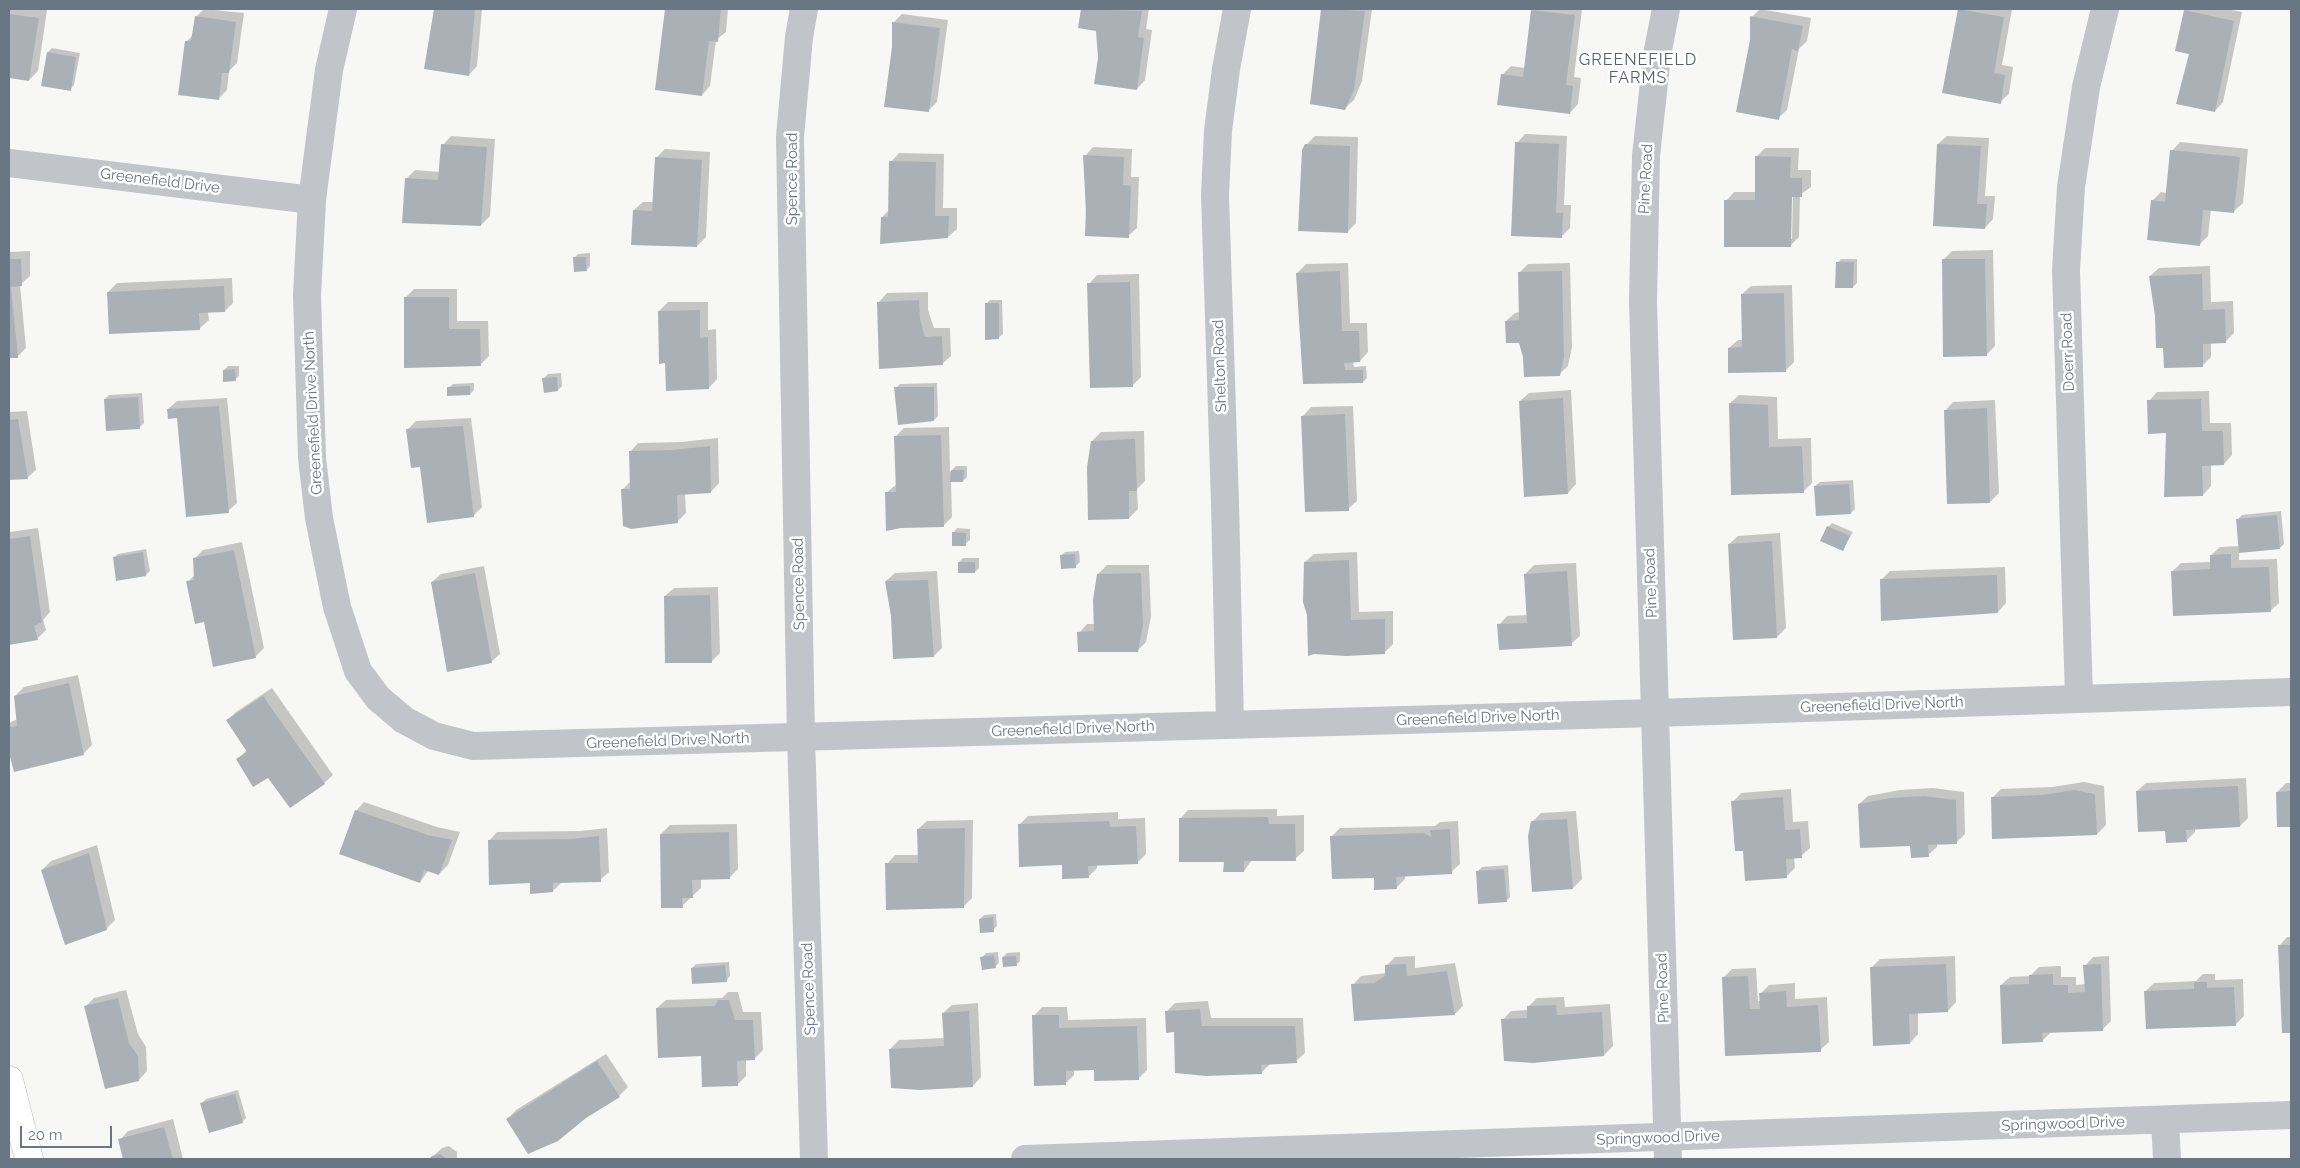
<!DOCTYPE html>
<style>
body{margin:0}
#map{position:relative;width:2300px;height:1168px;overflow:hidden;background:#f7f8f5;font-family:Raleway,sans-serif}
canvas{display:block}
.frame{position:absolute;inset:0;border:10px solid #697684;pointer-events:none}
.scale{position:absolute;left:20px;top:1126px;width:92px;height:22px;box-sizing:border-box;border:2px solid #697684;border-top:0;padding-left:6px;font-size:15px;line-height:18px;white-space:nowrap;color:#697684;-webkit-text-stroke:4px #fff;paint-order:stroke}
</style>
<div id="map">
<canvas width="2300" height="1168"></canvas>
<div class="frame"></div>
<div class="scale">20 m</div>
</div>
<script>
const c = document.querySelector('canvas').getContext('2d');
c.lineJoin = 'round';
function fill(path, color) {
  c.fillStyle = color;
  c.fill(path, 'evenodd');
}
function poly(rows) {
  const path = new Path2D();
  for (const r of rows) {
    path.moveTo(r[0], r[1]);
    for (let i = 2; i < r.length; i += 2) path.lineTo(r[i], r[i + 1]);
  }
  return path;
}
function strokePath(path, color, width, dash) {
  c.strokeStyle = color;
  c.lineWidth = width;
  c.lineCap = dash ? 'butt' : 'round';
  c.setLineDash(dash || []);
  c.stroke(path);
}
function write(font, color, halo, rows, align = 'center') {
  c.font = font + ' Raleway,sans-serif';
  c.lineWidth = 5;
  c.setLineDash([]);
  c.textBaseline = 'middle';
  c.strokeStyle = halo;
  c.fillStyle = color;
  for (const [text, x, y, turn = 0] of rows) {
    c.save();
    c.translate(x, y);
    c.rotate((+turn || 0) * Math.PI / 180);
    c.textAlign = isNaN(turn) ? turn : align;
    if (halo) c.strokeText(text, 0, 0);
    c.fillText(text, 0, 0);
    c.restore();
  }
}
const shadow = poly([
 [9,9,47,10,38,71,29,80,9,77],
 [204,9,244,13,237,63,229,71,227,90,218,99,187,41,194,34,196,17],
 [435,9,482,9,477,66,469,75,425,68],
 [666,9,728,9,726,32,716,40,710,86,702,95,657,89],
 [1082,9,1149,9,1146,29,1152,30,1145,80,1137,89,1099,59,1098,29,1080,27],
 [1322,9,1372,9,1362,81,1354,100,1345,108,1312,103],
 [1534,9,1582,9,1574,77,1581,78,1578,104,1570,113,1502,75,1511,66,1525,68],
 [1760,9,1811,18,1807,41,1799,49,1787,110,1778,118,1751,40,1752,17],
 [1959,9,2012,9,2002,65,2013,67,2009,94,2000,102,1944,92],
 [2186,9,2226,9,2242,12,2223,102,2215,111,2190,53,2177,50],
 [902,14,948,20,937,102,928,111,893,47,894,22],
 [52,48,80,53,74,85,70,89,48,52],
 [1525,134,1567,136,1564,205,1571,205,1570,228,1561,237,1517,143],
 [451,136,495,139,490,216,481,225,406,179,415,170,440,172,443,145],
 [1315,136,1358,137,1356,223,1347,232,1306,145],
 [1947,136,1989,138,1985,196,1995,196,1993,219,1985,228,1938,144],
 [2180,142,2248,149,2243,203,2234,211,2211,209,2208,236,2200,244,2152,201,2161,192,2167,193,2172,151],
 [1093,147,1132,149,1131,177,1139,177,1137,228,1128,236,1086,235,1085,156],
 [1765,148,1799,148,1798,170,1811,170,1811,187,1800,195,1799,237,1791,245,1726,201,1734,192,1756,192,1756,157],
 [1790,190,1793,190,1792,239,1790,239],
 [665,149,710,152,706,237,697,246,634,210,643,202,653,202,656,158],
 [899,153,944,154,943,208,957,208,957,229,948,237,882,217,889,210,891,162],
 [1993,250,1995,346,1986,355,1943,260,1952,251],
 [30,251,30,276,20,285,26,348,17,357,9,356,9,252],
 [590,253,590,266,586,270,574,258,578,254],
 [1841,259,1857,259,1857,283,1853,287,1837,263],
 [1348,263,1350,323,1367,323,1368,352,1360,361,1353,361,1354,367,1366,366,1367,378,1363,382,1346,382,1297,273,1306,264],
 [1570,263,1572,347,1568,366,1559,374,1525,357,1520,341,1506,321,1515,313,1520,312,1519,273,1528,264],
 [2210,266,2211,302,2233,301,2234,333,2225,342,2211,342,2211,357,2203,365,2156,316,2150,276,2159,268],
 [1139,274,1141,377,1132,386,1089,284,1097,275],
 [232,278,233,303,225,311,208,312,209,320,200,328,110,332,108,292,117,283],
 [1792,285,1794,362,1785,371,1729,348,1738,340,1743,340,1742,294,1751,286],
 [414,289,457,289,457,321,488,321,489,356,480,365,405,298],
 [928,292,928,310,934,328,950,328,951,356,942,364,879,302,887,293],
 [990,300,1002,300,1003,334,998,338,986,304],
 [668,302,708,302,708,330,716,329,717,379,709,388,666,362,659,311],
 [228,366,239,366,239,376,235,380,224,370],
 [561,373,562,386,558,390,544,378,548,374],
 [474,383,474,390,470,394,449,388,453,384],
 [937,383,938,416,934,420,896,388,900,384],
 [1571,390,1576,484,1568,493,1520,401,1529,393],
 [2209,391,2210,423,2231,423,2232,455,2224,464,2211,464,2211,486,2203,495,2149,401,2157,392],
 [142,393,144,423,140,427,105,399,109,395],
 [1739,395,1777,397,1778,439,1811,438,1812,483,1803,492,1730,403],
 [227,398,237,503,228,511,178,416,168,409,177,401],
 [1995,400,1999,493,1990,502,1945,411,1953,402],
 [1353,406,1357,501,1348,509,1303,416,1311,407],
 [27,411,36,470,27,478,9,479,9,412],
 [471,418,482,507,473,516,421,465,407,430,416,421],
 [949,427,950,472,956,466,967,466,967,477,963,481,951,481,952,517,943,526,886,493,897,484,895,437,904,428],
 [1144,431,1145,481,1137,489,1138,509,1129,518,1092,441,1101,432],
 [718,438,719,483,711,492,685,493,686,513,677,522,623,489,631,481,630,452,638,443,681,442],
 [1853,480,1855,509,1851,513,1815,486,1820,482],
 [2281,511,2284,544,2280,548,2239,552,2239,560,2277,559,2279,603,2270,611,2173,571,2181,563,2211,562,2211,555,2220,547,2240,546,2238,519,2242,515],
 [1832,523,1853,532,1842,550,1828,527],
 [38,528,50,612,43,620,46,630,37,639,9,643,9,532],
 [957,528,970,529,970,540,965,544,953,533],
 [1780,533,1786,628,1777,637,1729,544,1738,536],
 [242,542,264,648,255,657,205,621,188,582,195,574,194,559,203,550],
 [146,549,150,571,146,575,114,558,118,554],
 [1079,551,1080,562,1076,566,1061,556,1065,552],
 [1357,552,1359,612,1393,611,1393,644,1384,653,1314,652,1305,562,1314,554],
 [963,558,979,558,979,568,975,572,959,562],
 [1576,563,1580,636,1571,644,1499,625,1507,616,1528,615,1525,574,1534,565],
 [1107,565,1149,565,1151,616,1146,642,1137,651,1079,633,1087,624,1095,624,1098,574],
 [484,566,500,654,491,662,432,582,441,574],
 [2005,567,2006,603,1998,612,1881,580,1890,571],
 [937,571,942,648,934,656,886,581,895,573],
 [718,587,720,653,712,661,665,596,674,588],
 [78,675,92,745,83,754,15,771,9,748,9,723,17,719,15,696,24,687],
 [272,688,333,775,324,783,268,776,238,759,247,750,228,720,236,712],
 [2246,778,2248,818,2240,826,2195,829,2195,832,2186,841,2166,829,2137,791,2146,783],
 [2084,782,2104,786,2106,825,2097,834,1992,798,2001,789,2052,787],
 [2286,783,2291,783,2291,826,2279,826,2277,792],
 [1933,788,1964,792,1965,834,1957,842,1937,844,1937,847,1928,855,1859,804,1868,796,1900,790],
 [1791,789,1793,822,1808,821,1810,848,1801,856,1794,857,1795,868,1787,876,1744,850,1733,802,1741,793],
 [364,802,437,827,460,832,448,865,439,874,429,870,420,882,356,811],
 [1277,809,1277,816,1304,815,1304,851,1295,859,1252,860,1244,871,1225,861,1180,819,1188,810],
 [1576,811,1582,879,1573,888,1533,890,1532,822,1541,813],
 [1118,812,1118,819,1145,818,1146,854,1137,863,1097,864,1097,868,1088,877,1063,864,1019,825,1028,816],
 [973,820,972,898,963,907,887,864,895,855,919,855,918,829,927,821],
 [1458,821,1460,864,1451,872,1405,875,1405,879,1396,888,1375,876,1331,837,1340,828,1435,826,1440,822],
 [737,824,738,869,730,877,701,878,701,888,682,906,661,834,670,825],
 [607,828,609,872,600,880,561,883,553,891,531,882,489,841,497,832,580,831],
 [97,845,115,920,106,929,42,870,51,861],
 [1508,865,1510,897,1506,901,1478,871,1482,867],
 [996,914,997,926,993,930,980,919,984,915],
 [2287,937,2291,937,2291,1032,2283,1032,2279,946],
 [998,952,999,963,995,967,982,958,986,953],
 [1020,952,1020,961,1016,965,1003,957,1007,953],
 [1415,956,1415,968,1455,963,1463,1006,1455,1014,1353,985,1361,976,1387,973,1386,966,1395,957],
 [1955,956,1956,1002,1948,1011,1918,1012,1918,1034,1910,1043,1871,968,1880,959],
 [2109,956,2111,1021,2103,1029,2051,1032,2042,1041,2001,985,2010,977,2030,976,2039,967,2061,966,2061,977,2076,977,2076,985,2086,984,2085,966,2093,957],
 [729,962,730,976,726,981,692,968,696,964],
 [1756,968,1758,1001,1760,1001,1760,994,1769,985,1795,983,1795,999,1827,997,1829,1042,1820,1050,1726,1055,1723,978,1732,969],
 [2203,974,2215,974,2215,980,2243,979,2244,1016,2236,1024,2145,992,2154,983,2196,981],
 [126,990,138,1034,146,1047,147,1071,139,1080,85,1007,94,998],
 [728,992,738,992,743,1012,761,1012,763,1050,754,1059,746,1059,746,1076,737,1085,657,1008,666,1000,722,998],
 [1564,997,1565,1007,1610,1004,1613,1046,1604,1055,1503,1020,1511,1011,1528,1010,1528,1007,1537,998],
 [1208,1001,1211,1018,1303,1018,1305,1053,1296,1061,1270,1064,1261,1073,1175,1031,1167,1011,1175,1003],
 [978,1003,981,1077,973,1086,890,1049,899,1040,945,1038,943,1013,952,1005],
 [1042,1007,1067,1007,1068,1020,1146,1018,1147,1070,1139,1078,1095,1069,1074,1070,1074,1075,1066,1083,1034,1016],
 [606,1054,628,1087,619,1096,508,1119,516,1110],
 [238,1090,246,1118,242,1122,202,1103,206,1099],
 [173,1119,183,1159,125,1159,120,1140,128,1131],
 [449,1146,457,1152,457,1158,459,1159,430,1159,442,1148]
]);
const building = poly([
 [434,9,475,10,469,76,424,69],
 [665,9,721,9,718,42,709,41,702,96,655,90],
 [1081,9,1142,11,1138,37,1144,38,1137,90,1094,84,1098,58,1096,31,1078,28],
 [1321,9,1365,11,1354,90,1345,110,1310,104],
 [1958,9,2004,17,1994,73,2005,75,2001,104,1942,93],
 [1531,10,1575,15,1566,85,1573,86,1570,114,1497,105,1501,74,1523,77],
 [2184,10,2234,21,2215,112,2176,104,2189,54,2175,51],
 [9,14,39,18,29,81,9,78],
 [195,16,236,22,229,73,222,73,219,100,178,95,185,41,191,41],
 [1750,16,1803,26,1798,51,1792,49,1779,120,1736,112,1750,40],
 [892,22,940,28,929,112,884,107,892,47],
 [47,52,76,57,71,91,41,86],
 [1515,142,1559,144,1556,213,1563,213,1562,238,1511,236],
 [441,144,487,147,481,226,402,223,405,178,438,180],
 [1305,144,1350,146,1348,233,1298,231,1302,150],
 [1937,144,1981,146,1977,204,1987,204,1985,229,1933,226],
 [2170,150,2240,157,2234,213,2203,210,2200,246,2147,240,2151,200,2165,202],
 [1083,155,1124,157,1123,185,1131,186,1129,238,1085,236,1086,210],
 [1755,156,1791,157,1790,178,1802,178,1802,197,1792,197,1791,247,1724,247,1724,200,1755,200],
 [655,157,702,160,697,247,631,245,633,210,652,211],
 [889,161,936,162,935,216,949,216,948,238,880,244,881,217,888,217],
 [573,257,586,257,587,271,574,272],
 [9,259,21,259,22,286,11,287,18,358,9,358],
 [1942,259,1985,259,1987,356,1943,357],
 [1836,262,1854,262,1853,288,1835,288],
 [1340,271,1342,331,1359,331,1360,362,1344,363,1345,370,1363,370,1363,383,1303,384,1296,273],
 [1562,271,1564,357,1560,376,1524,377,1523,357,1519,343,1506,343,1505,321,1519,320,1518,272],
 [2202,274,2203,310,2225,309,2226,343,2203,344,2203,367,2164,368,2163,348,2156,348,2155,316,2149,276],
 [1130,282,1133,387,1090,388,1087,283],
 [224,286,225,312,199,313,200,330,109,334,107,292],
 [1784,293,1786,372,1728,373,1728,348,1742,347,1741,294],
 [404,297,449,297,449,329,480,329,481,366,404,368],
 [919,300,920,319,925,337,942,336,943,365,879,369,877,302],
 [985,303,999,303,999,339,985,340],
 [700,310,700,338,708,337,709,389,666,391,665,363,659,364,658,311],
 [235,369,236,381,223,382,223,370],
 [557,377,558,391,544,393,542,378],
 [470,386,470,395,447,396,447,387],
 [894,387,934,387,934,421,898,425],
 [138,397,140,429,106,431,104,399],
 [1563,398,1568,494,1524,497,1519,401],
 [2201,399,2202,431,2223,431,2224,465,2202,466,2203,496,2164,497,2166,433,2148,434,2147,400],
 [1729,403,1768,405,1769,447,1802,446,1804,493,1731,495],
 [219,406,229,513,186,517,177,418,168,419,167,409],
 [1987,408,1990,503,1947,504,1944,410],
 [1345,414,1349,511,1305,512,1301,416],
 [18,419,28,479,9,480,9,420],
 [463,426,474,517,427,523,420,467,411,468,406,429],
 [941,435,944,527,901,528,886,531,885,492,896,492,894,436],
 [1135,439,1137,491,1129,491,1129,519,1088,520,1087,467,1091,441],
 [710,446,711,493,677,495,678,523,631,529,623,526,621,489,630,489,629,451,672,450],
 [951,470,964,470,963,482,950,482],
 [1849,484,1851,514,1816,516,1814,486],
 [2277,515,2280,549,2239,553,2236,519],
 [1827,526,1850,536,1843,551,1820,541],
 [952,532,966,533,966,546,952,546],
 [30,536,42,622,34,626,38,640,9,645,9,539],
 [1772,541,1777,638,1733,640,1728,544],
 [234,550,256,658,213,667,204,622,195,624,186,581,194,580,193,558],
 [143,552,146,576,116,581,113,557],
 [1075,554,1076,568,1061,569,1060,555],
 [2231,554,2231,568,2269,567,2271,612,2173,616,2171,571,2210,569,2210,555],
 [1349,560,1351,620,1385,619,1385,654,1346,656,1314,654,1308,656,1307,615,1303,602,1304,562],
 [958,562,975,562,975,573,958,573],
 [1567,571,1572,646,1499,650,1497,624,1527,623,1524,574],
 [475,573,492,663,447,672,431,582],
 [1141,573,1143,625,1138,652,1078,652,1077,632,1094,631,1093,600,1097,574],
 [1997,575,1998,613,1881,621,1880,579],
 [928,580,934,657,893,659,891,616,885,581],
 [710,595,712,663,665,663,664,596],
 [69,683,84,755,14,772,9,753,9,727,17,726,14,696],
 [263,696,325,784,290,808,268,778,253,787,236,759,247,752,226,720],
 [2238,786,2240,827,2186,830,2187,842,2166,843,2165,831,2138,832,2136,791],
 [2074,790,2095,794,2097,835,1992,839,1991,797,2042,795],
 [2291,791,2291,827,2277,827,2276,792],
 [1924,796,1956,800,1957,844,1928,845,1929,857,1911,858,1910,846,1860,848,1858,804,1890,798],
 [1783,797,1785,830,1800,829,1802,858,1786,859,1787,878,1745,881,1743,851,1735,851,1731,801],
 [355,810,428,835,452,840,439,875,424,870,420,883,339,854],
 [1268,817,1269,824,1295,824,1296,861,1244,861,1244,872,1223,872,1224,862,1179,862,1179,818],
 [1567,819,1573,889,1532,892,1528,836,1531,821],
 [1109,821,1110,827,1136,826,1138,864,1088,866,1089,878,1062,879,1062,865,1019,867,1018,824],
 [965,828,964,908,886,910,885,863,918,863,917,829],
 [1450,829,1452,874,1396,877,1397,889,1374,890,1374,878,1332,879,1330,836,1424,833,1431,837,1430,830],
 [729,832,730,879,692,880,693,898,682,898,683,908,661,908,660,834],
 [599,836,601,882,553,883,553,892,530,894,530,883,489,885,488,840,571,839],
 [89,853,107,930,65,945,41,870],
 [1504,869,1507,902,1478,904,1476,871],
 [993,917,994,932,980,933,979,919],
 [2278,945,2291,945,2291,1033,2282,1033],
 [994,955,996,968,982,970,980,957],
 [1016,956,1017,966,1003,967,1002,957],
 [1406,964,1407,976,1447,971,1455,1015,1354,1021,1351,984,1374,983,1385,976,1385,965],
 [1946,964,1948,1012,1909,1014,1910,1044,1873,1046,1870,967],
 [2101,964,2103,1031,2042,1033,2043,1042,2002,1044,2000,985,2029,984,2029,975,2053,974,2053,985,2068,985,2068,993,2085,992,2083,965],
 [725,965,727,982,692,984,691,968],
 [1748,976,1750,1009,1760,1009,1759,993,1786,991,1787,1007,1818,1005,1821,1052,1725,1056,1722,977],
 [2194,982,2207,982,2207,988,2234,987,2236,1026,2146,1029,2144,991,2194,989],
 [118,998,129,1043,138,1056,139,1081,105,1089,84,1006],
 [718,1000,729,1000,735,1020,753,1020,755,1060,737,1061,738,1086,702,1087,701,1056,658,1058,656,1008,715,1006],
 [1556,1005,1557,1015,1602,1012,1604,1056,1533,1063,1504,1061,1501,1019,1527,1018,1527,1006],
 [1200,1009,1202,1026,1295,1026,1297,1063,1261,1065,1262,1074,1206,1076,1175,1073,1174,1032,1166,1033,1165,1011],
 [969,1011,973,1087,920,1090,891,1088,889,1049,944,1046,942,1013],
 [1032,1015,1059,1015,1059,1028,1137,1026,1139,1080,1094,1081,1094,1070,1066,1071,1066,1085,1034,1086],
 [597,1061,620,1097,586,1118,558,1141,528,1154,506,1119],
 [235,1094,243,1123,209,1133,200,1103],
 [164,1127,173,1159,123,1159,118,1139],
 [440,1154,447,1159,429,1159,432,1156]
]);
const street = poly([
 [343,9,329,70,312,200,307,295,312,458,319,518,337,607,358,671,378,698,404,720,434,736,473,746,1655,713,2291,692],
 [804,9,799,37,790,137,801,737,814,1159],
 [1666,9,1657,55,1646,156,1643,302,1668,1159],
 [9,163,312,200],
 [2079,698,2066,270,2071,187,2086,87,2105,9],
 [1230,724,1225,503,1215,195,1218,131,1226,69,1237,9],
 [2165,1120,2167,1159],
 [1025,1159,2291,1115]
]);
const secondary = poly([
 [9,1080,29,1159]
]);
const streetNames = [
 ["Spence Road",792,179,-90],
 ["Pine Road",1646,179,-87],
 ["Greenefield Drive",160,181,7],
 ["Doerr Road",2068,352,-92],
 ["Shelton Road",1220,366,-92],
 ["Greenefield Drive North",313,413,-93],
 ["Pine Road",1651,583,-92],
 ["Spence Road",799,584,-91],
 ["Greenefield Drive North",1882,705,-2],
 ["Greenefield Drive North",1478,718,-2],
 ["Greenefield Drive North",1073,729,-2],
 ["Greenefield Drive North",668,741,-2],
 ["Pine Road",1663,988,-92],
 ["Spence Road",809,989,-92],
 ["Springwood Drive",2063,1124,-2],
 ["Springwood Drive",1658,1138,-2]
];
const neighbourhoodNames = [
 ["GREENEFIELD",1638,60],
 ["FARMS",1638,78]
];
fill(shadow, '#0003');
fill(building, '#aab0b6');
strokePath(secondary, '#b6babe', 29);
strokePath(street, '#c1c4c8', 28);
strokePath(secondary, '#fff', 28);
write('15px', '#697684', '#fff', streetNames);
c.letterSpacing = '1px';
write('16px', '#56606a', '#fff', neighbourhoodNames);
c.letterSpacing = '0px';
</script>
